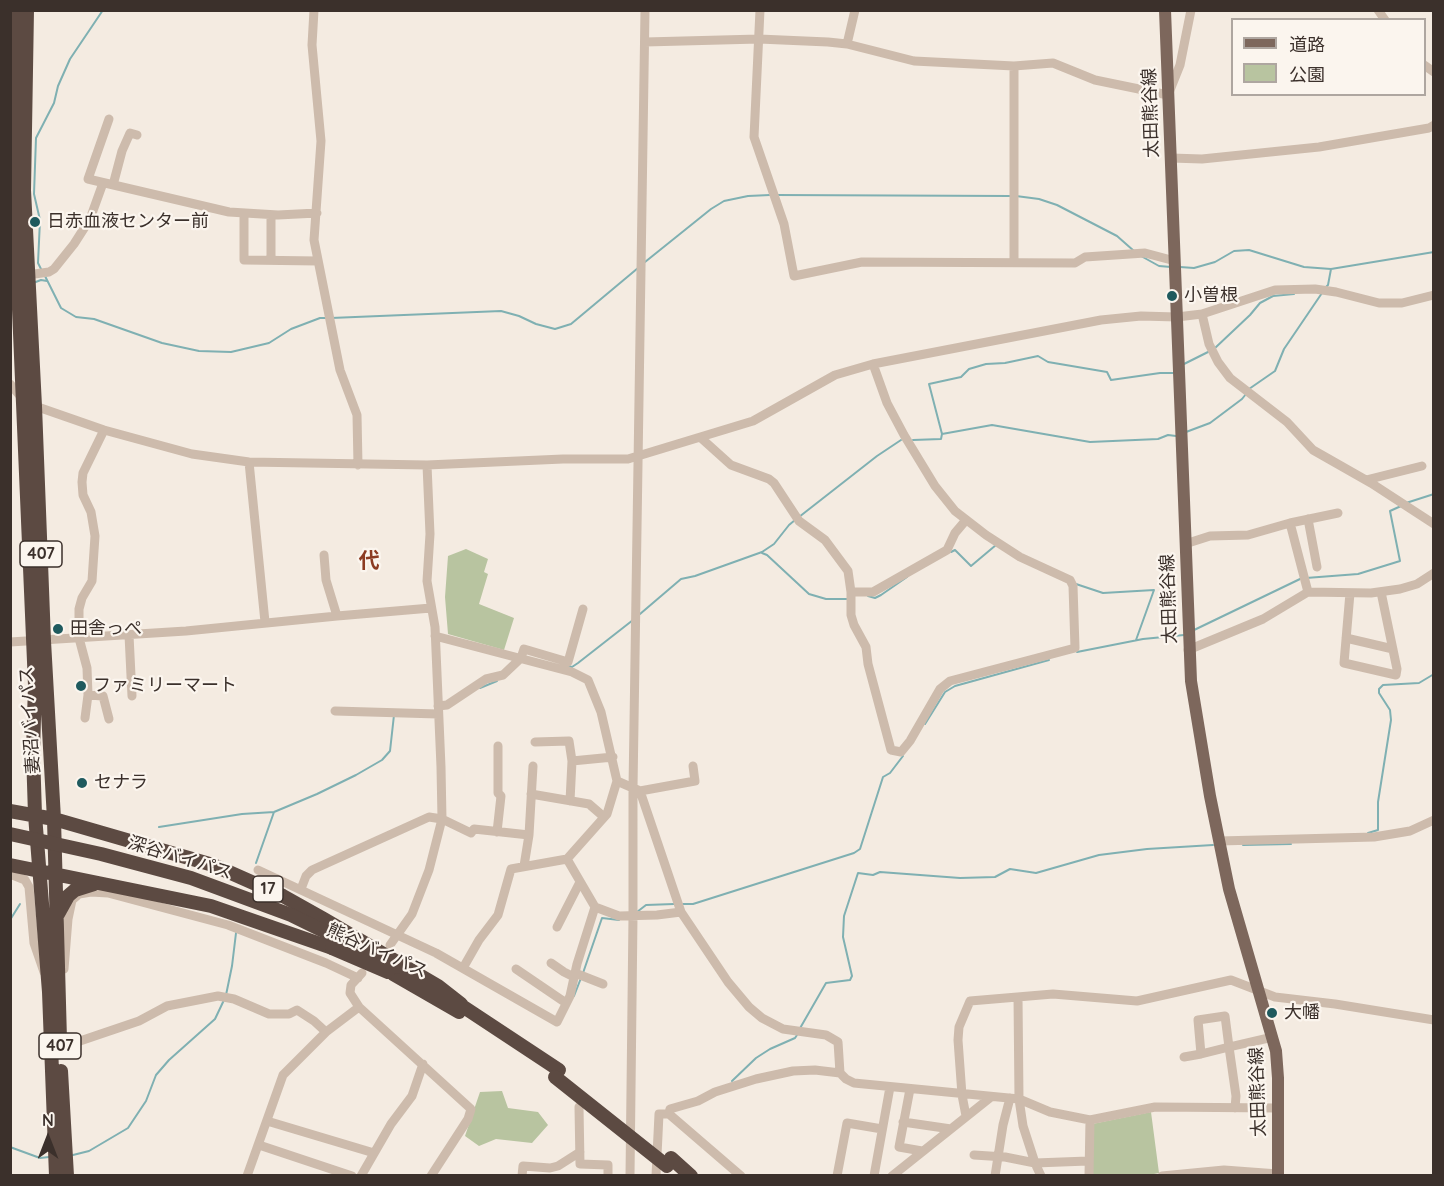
<!DOCTYPE html>
<meta charset="utf-8">
<style>
body{margin:0}
#map{position:relative;width:1444px;height:1186px;overflow:hidden;background:#f4ebe1;font-family:Quicksand,"Noto Sans JP",sans-serif}
canvas{display:block}
.frame{position:absolute;inset:0;border:12px solid #3b302b;pointer-events:none}
.legend{position:absolute;left:1231px;top:18px;width:195px;height:78px;box-sizing:border-box;background:#fbf5ee;border:2px solid #aea6a0;margin:0;padding:8px 10px;list-style:none;font-size:18px;color:#3b302b}
.legend li{display:flex;align-items:center;gap:12px;height:30px}
.legend b{width:30px;border:2px solid #aea6a0}
.north{position:absolute;left:18px;top:1108px;width:60px;height:60px;-webkit-text-stroke:4px #fbf5ee;paint-order:stroke;rotate:0deg;font-size:16px;font-weight:700;line-height:24px;text-align:center;color:#3b302b}
.north::after{content:'';display:block;margin:auto;width:21px;height:27px;background:#3b302b;clip-path:polygon(50% 0,100% 100%,50% 72%,0 100%)}
</style>
<div id="map">
<canvas width="1444" height="1186"></canvas>
<div class="frame"></div>
<ul class="legend">
<li><b style="height:8px;background:#7d675c"></b>道路</li>
<li><b style="height:16px;background:#b8c4a0"></b>公園</li>
</ul>
<div class="north">N</div>
</div>
<script>
const c = document.querySelector('canvas').getContext('2d');
c.lineJoin = 'round';
function fill(path, color) {
  c.fillStyle = color;
  c.fill(path, 'evenodd');
}
function poly(rows) {
  const path = new Path2D();
  for (const r of rows) {
    path.moveTo(r[0], r[1]);
    for (let i = 2; i < r.length; i += 2) path.lineTo(r[i], r[i + 1]);
  }
  return path;
}
function strokePath(path, color, width, dash) {
  c.strokeStyle = color;
  c.lineWidth = width;
  c.lineCap = dash ? 'butt' : 'round';
  c.setLineDash(dash || []);
  c.stroke(path);
}
function write(font, color, halo, rows, align = 'center') {
  c.font = font + ' Quicksand,"Noto Sans JP",sans-serif';
  c.lineWidth = 4.5;
  c.setLineDash([]);
  c.textBaseline = 'middle';
  c.strokeStyle = halo;
  c.fillStyle = color;
  for (const [text, x, y, turn = 0] of rows) {
    c.save();
    c.translate(x, y);
    c.rotate((+turn || 0) * Math.PI / 180);
    c.textAlign = isNaN(turn) ? turn : align;
    if (halo) c.strokeText(text, 0, 0);
    c.fillText(text, 0, 0);
    c.restore();
  }
}
const green = poly([
 [466,549,488,559,484,572,488,574,479,604,514,618,504,650,448,634,445,597,448,556],
 [502,1091,508,1108,538,1112,548,1125,532,1143,496,1139,479,1146,465,1136,480,1092],
 [1151,1112,1159,1173,1144,1176,1092,1176,1092,1124]
]);
const stream = poly([
 [776,195,1010,196],
 [1016,196,1039,199,1057,205,1117,236,1134,251],
 [1141,256,1159,266,1171,267],
 [645,262,711,209,724,201,748,196,770,195],
 [1180,267,1194,268,1215,262,1234,251,1249,250,1304,267,1331,269,1434,252],
 [42,271,38,263,40,220,34,194,36,138,54,103,58,86,70,59,103,10],
 [45,276,61,308,76,317,94,319,162,343,199,351,231,352,269,343,291,329,320,318,326,318],
 [33,283,41,280,47,281],
 [1325,288,1328,285,1331,269],
 [331,318,501,311,519,316,536,324,555,329,571,324,638,268],
 [1215,348,1250,315,1260,303,1273,296,1294,294],
 [1184,364,1210,351],
 [1249,389,1275,371,1284,349,1322,293],
 [1186,432,1210,423,1242,399,1246,394],
 [942,434,992,425,1090,442,1158,439,1168,435,1176,436],
 [913,440,941,439,942,434,929,384,961,377,969,369,986,364,1005,363,1038,356,1048,362,1107,372,1111,380,1160,373,1173,373],
 [1406,503,1434,494],
 [799,517,877,456,901,440],
 [951,552,955,550,971,566,996,545],
 [762,553,767,555,809,594,826,599,848,599],
 [1306,578,1358,574,1400,561,1390,511,1401,506],
 [1076,584,1103,593,1154,590,1136,640],
 [868,596,875,598,881,595,907,577],
 [640,614,681,579,695,576,762,552,774,544,789,525,795,520],
 [1192,631,1300,579],
 [1077,652,1143,639,1184,635],
 [568,666,572,667,578,663,633,620],
 [480,688,497,681],
 [925,724,945,692,955,686,1049,660],
 [159,827,242,814,274,812,317,794,356,775,382,760,390,751,394,715],
 [1368,833,1378,830,1378,802,1391,720,1390,710,1379,693,1379,689,1383,685,1419,683,1434,674],
 [1243,845,1291,844],
 [256,863,274,812],
 [683,904,693,904,854,853,860,849,883,777,890,773,903,756],
 [637,912,646,905,674,904],
 [10,920,20,904],
 [583,973,602,918,619,920],
 [226,995,232,966,236,933],
 [574,996,581,978],
 [799,1030,826,983,850,980,852,976,843,937,844,916,858,873,873,875,880,872,960,878,995,877,1010,869,1036,873,1099,855,1147,849,1213,845],
 [732,1081,756,1058,770,1049,795,1038,797,1035],
 [10,1147,40,1158,49,1157],
 [73,1155,89,1151,128,1128,146,1101,156,1075,169,1060,215,1019,224,1000]
]);
const minor = poly([
 [314,10,312,45,321,141,314,240,340,370,357,415,358,465],
 [760,10,754,137,784,224,794,276,862,262,1075,263,1085,257,1145,253,1175,261],
 [1378,10,1385,20],
 [645,42,759,39,828,42,847,44,914,61,1014,66,1053,63,1095,80,1168,95,1180,65,1191,10],
 [847,44,855,10],
 [1424,65,1434,72],
 [1014,66,1014,262],
 [109,119,88,179,229,212,278,215,317,213],
 [1171,158,1202,159,1319,147,1429,128,1434,125],
 [113,185,122,151,130,133,137,135],
 [244,213,244,260,318,261],
 [271,215,271,260],
 [27,275,49,272,54,269,74,244,90,219,103,183],
 [1202,314,1209,344,1218,362,1230,378,1287,422,1313,450,1371,483,1434,524],
 [10,384,22,398,35,406,104,430,192,454,249,462,427,465,563,459,628,459,753,421,835,375,873,364,1101,320,1141,316,1177,317,1202,314,1275,290,1315,289,1336,292,1379,303,1402,303,1434,295],
 [701,438,731,465,769,479,774,483,799,521,825,540,848,571,851,592,851,615,854,625,866,647,868,664,891,750,901,752,910,741,940,689,950,681,1075,648,1073,586,1070,580,1020,557,986,535,955,511,935,486,904,435,887,403,873,364],
 [249,462,265,622],
 [1366,480,1422,466],
 [1308,519,1317,567],
 [1290,523,1308,592],
 [1185,544,1210,536,1248,535,1290,523,1338,513],
 [324,555,326,580,337,616],
 [851,592,873,592,947,550,955,533,966,520],
 [1350,593,1344,663,1396,675,1397,669,1381,592],
 [129,635,132,696],
 [435,636,572,672,588,680,601,712,617,781,640,791,681,912,728,982,749,1007,762,1018,783,1029,826,1035,838,1042,840,1073],
 [1346,638,1393,649],
 [10,642,186,631,337,616,431,608],
 [1188,650,1263,619,1308,592,1371,593,1400,589,1417,584,1434,573],
 [88,695,103,696,109,719],
 [438,706,447,705,486,679,503,675,521,658,524,649,568,662,583,609],
 [335,711,438,714],
 [85,718,88,695,87,668,79,638,79,609,82,598,92,581,95,536,91,512,83,495,82,482,83,473,104,430],
 [535,742,569,741,572,761,570,801],
 [572,761,613,757],
 [640,791,695,781,693,766],
 [531,794,589,804,604,817],
 [497,832,501,796,498,793,498,746],
 [1219,841,1374,837,1410,831,1434,820],
 [567,859,607,814,617,781],
 [524,866,529,835,533,766],
 [258,870,436,953,557,1022,570,996,577,964,595,907],
 [10,874,25,880,29,887,34,943,44,972],
 [301,889,306,876,312,870,429,817,442,819,471,833,474,829,529,835],
 [557,927,580,882],
 [390,945,412,914,429,870,442,819,441,767,435,627,427,581,430,534,427,465],
 [551,963,564,972,574,977],
 [463,968,479,940,498,915,511,869,567,859,595,907,619,916,657,915,681,912],
 [64,969,68,919,72,900,79,894,91,892,108,893,228,925,326,963,358,978],
 [516,969,566,1003],
 [362,973,351,985,350,993,359,1007,471,1109,468,1119,431,1176],
 [575,973,603,984],
 [1018,997,1019,1099,1023,1126,1035,1163,1041,1176],
 [56,1040,80,1041,139,1021,167,1006,218,996,234,999,269,1014,289,1014,297,1010,314,1021,326,1032],
 [1184,1057,1201,1054],
 [910,1089,899,1147,922,1151],
 [579,1107,580,1164,608,1165,608,1176],
 [1235,1108,1236,1096,1229,1047,1225,1016,1198,1020,1201,1054,1229,1047,1273,1037],
 [966,1116,962,1095,958,1040,959,1027,970,1001,1053,994,1137,1001,1231,980,1275,997,1335,1004,1434,1020],
 [267,1121,374,1153],
 [903,1122,951,1129],
 [259,1145,352,1176],
 [974,1155,1005,1157,1035,1163,1088,1161],
 [247,1176,283,1075,326,1032,359,1007],
 [361,1176,391,1124,412,1096,423,1064],
 [522,1176,523,1166,550,1168,558,1166,580,1152],
 [630,1176,633,916,633,788,645,10],
 [656,1176,659,1114,669,1114],
 [741,1176,669,1114,670,1109,698,1101,715,1092,756,1079,793,1071,815,1070,840,1073,846,1079,854,1083,1019,1099,1050,1112,1090,1120,1155,1107,1278,1108],
 [837,1176,847,1123,882,1129],
 [874,1176,890,1087],
 [892,1176,991,1097],
 [995,1176,1003,1125,1010,1098],
 [1089,1176,1090,1120],
 [1162,1176,1224,1170,1278,1174]
]);
const major = poly([
 [1165,10,1191,681,1210,796,1229,889,1276,1051,1278,1078,1278,1176]
]);
const highway = poly([
 [17,10,14,192,35,685,33,752,35,815,49,992,56,1176],
 [27,10,24,190,35,406,44,641,54,819,60,1040],
 [10,811,54,819,213,865,283,896,324,919,438,986,461,1004],
 [10,865,211,906,332,948],
 [58,914,68,896,75,890,94,884],
 [393,974,459,1012],
 [453,1000,559,1070],
 [61,1071,67,1176],
 [671,1158,691,1176]
]);
const highwayBridge = poly([
 [10,834,101,854,191,878,291,915,397,967],
 [332,948,388,972],
 [555,1077,667,1166]
]);
const markers = [
 [35,222,6,"#1f5a5e"],
 [1172,296,6,"#1f5a5e"],
 [58,629,6,"#1f5a5e"],
 [81,686,6,"#1f5a5e"],
 [82,783,6,"#1f5a5e"],
 [1272,1013,6,"#1f5a5e"]
];
const shields = [
 [41,554,42],
 [268,889,30],
 [60,1046,42]
];
const shieldNames = [
 ["407",41,554],
 ["17",268,889],
 ["407",60,1046]
];
const streetNames = [
 ["太田熊谷線",1151,113,-92],
 ["太田熊谷線",1169,599,-92],
 ["妻沼バイパス",30,720,-94],
 ["深谷バイパス",180,858,17],
 ["熊谷バイパス",377,951,24],
 ["太田熊谷線",1258,1092,-92]
];
const poiNames = [
 ["日赤血液センター前",47,222],
 ["小曽根",1184,296],
 ["田舎っぺ",70,629],
 ["ファミリーマート",93,686],
 ["セナラ",94,783],
 ["大幡",1284,1013]
];
const quarterNames = [
 ["代",369,562]
];
fill(green, '#b8c4a0');
strokePath(stream, '#7fb0b2', 2);
strokePath(minor, '#cdbbac', 9);
strokePath(major, '#7d675c', 12);
strokePath(highway, '#5c4a42', 14);
strokePath(highwayBridge, '#5c4a42', 14);
for (const [x, y, r, color] of markers) {
  const dot = new Path2D();
  dot.arc(x, y, r, 0, 2 * Math.PI);
  c.fillStyle = color;
  c.fill(dot);
  strokePath(dot, '#fbf5ee', 2);
}
for (const [x, y, w] of shields) {
  const box = new Path2D();
  box.roundRect(x - w / 2, y - 13, w, 26, 4.5);
  c.fillStyle = '#fbf5ee';
  c.fill(box);
  strokePath(box, '#3b302b', 1.5);
}
write('bold 16px', '#3b302b', null, shieldNames);
write('18px', '#3b302b', '#fbf5ee', streetNames);
write('18px', '#3b302b', '#fbf5ee', poiNames, 'left');
write('bold 21px', '#8c3b22', '#fbf5ee', quarterNames);
</script>
